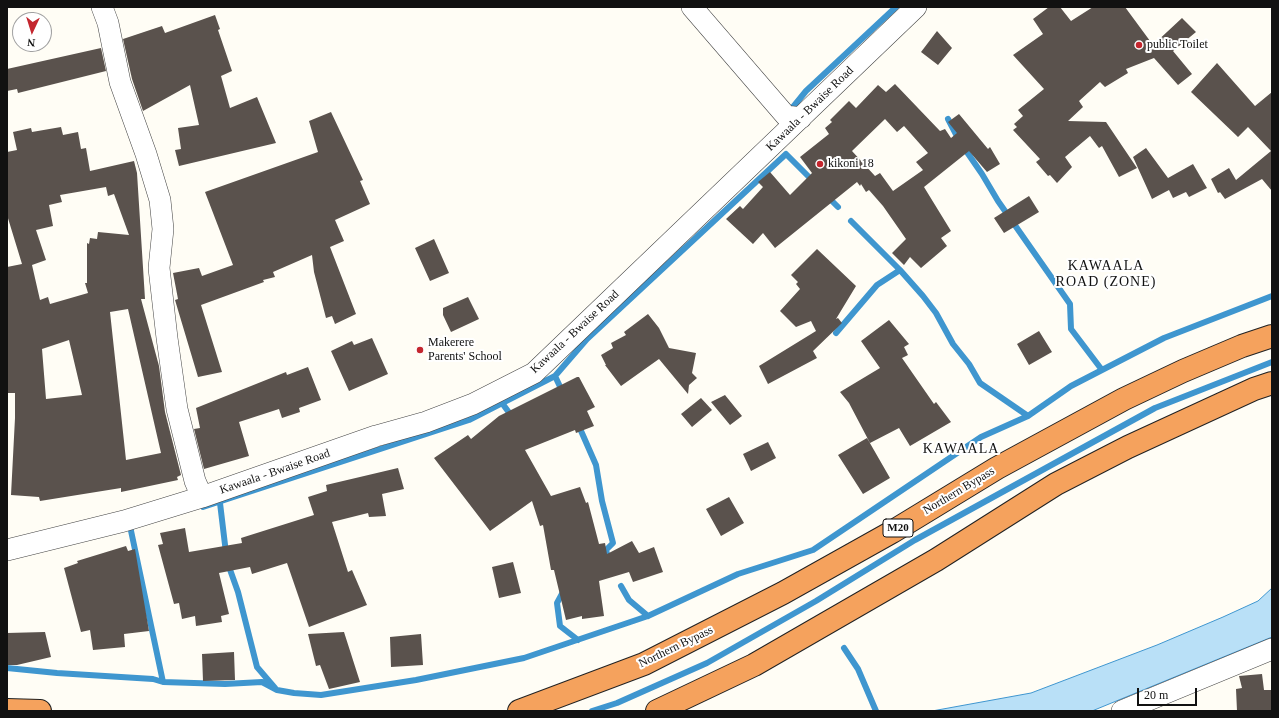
<!DOCTYPE html>
<style>
body{margin:0}
#map{position:relative;width:1279px;height:718px;overflow:hidden;background:#fffdf5;font-family:"Times New Roman",serif}
canvas{display:block}
.frame{position:absolute;inset:0;border:8px solid #111;pointer-events:none}
.north{position:absolute;left:12px;top:12px;width:40px;height:40px;box-sizing:border-box;background:#fff;border:1px solid #a0a0a0;border-radius:50%;rotate:184deg;font-size:11px;font-weight:700;line-height:16px;text-align:center;color:#111}
.north::after{content:'';display:block;margin:auto;width:14px;height:18px;background:#c4262e;clip-path:polygon(50% 0,100% 100%,50% 72%,0 100%)}
.scale{position:absolute;left:1137px;top:688px;width:60px;height:18px;box-sizing:border-box;border:2px solid #111;border-top:0;padding-left:5px;font-size:12px;line-height:14px;white-space:nowrap;color:#111;-webkit-text-stroke:3px #fff;paint-order:stroke}
</style>
<div id="map">
<canvas width="1279" height="718"></canvas>
<div class="frame"></div>
<div class="north">N</div>
<div class="scale">20 m</div>
</div>
<script>
const c = document.querySelector('canvas').getContext('2d');
c.lineJoin = 'round';
function fill(path, color) {
  c.fillStyle = color;
  c.fill(path, 'evenodd');
}
function poly(rows) {
  const path = new Path2D();
  for (const r of rows) {
    path.moveTo(r[0], r[1]);
    for (let i = 2; i < r.length; i += 2) path.lineTo(r[i], r[i + 1]);
  }
  return path;
}
function strokePath(path, color, width, dash) {
  c.strokeStyle = color;
  c.lineWidth = width;
  c.lineCap = dash ? 'butt' : 'round';
  c.setLineDash(dash || []);
  c.stroke(path);
}
function write(font, color, halo, rows, align = 'center') {
  c.font = font + ' "Times New Roman",serif';
  c.lineWidth = 4;
  c.setLineDash([]);
  c.textBaseline = 'middle';
  c.strokeStyle = halo;
  c.fillStyle = color;
  for (const [text, x, y, turn = 0] of rows) {
    c.save();
    c.translate(x, y);
    c.rotate((+turn || 0) * Math.PI / 180);
    c.textAlign = isNaN(turn) ? turn : align;
    if (halo) c.strokeText(text, 0, 0);
    c.fillText(text, 0, 0);
    c.restore();
  }
}
const water = poly([
 [1272,588,1272,637,1092,711,932,711,1031,693,1157,645,1223,617,1258,601,1272,588]
]);
const stream = poly([
 [789,112,806,91,896,7],
 [948,119,960,142,982,174,998,201,1070,304,1071,329,1102,370],
 [828,197,838,207],
 [851,221,900,270,923,296,936,313,953,344,969,364,980,383,1028,416],
 [836,333,877,285,900,270],
 [555,376,563,393],
 [502,403,513,418],
 [578,424,596,465,602,501,613,543,606,550,609,562],
 [220,503,226,553],
 [203,507,469,420,555,376,587,339,786,154,813,181],
 [134,525,130,526,163,682],
 [228,564,238,592,257,667,275,688],
 [621,586,629,600,648,616],
 [563,592,557,603,560,626,578,640],
 [844,648,858,669,876,711],
 [7,668,57,673,153,679,163,682,225,684,262,682,277,690,294,693,321,695,416,680,524,658,648,616,738,574,813,550,981,437,1028,416,1071,386,1164,338,1272,296],
 [592,711,617,703,707,663,816,601,915,540,1155,408,1272,362]
]);
const building = poly([
 [1049,7,1060,7,1071,21,1093,7,1125,7,1153,45,1182,18,1196,32,1173,51,1192,74,1178,85,1154,58,1126,69,1128,73,1105,87,1100,82,1079,101,1083,107,1068,121,1106,122,1137,168,1119,177,1102,146,1099,148,1090,136,1065,157,1072,167,1057,183,1050,175,1048,176,1036,162,1040,159,1013,130,1017,127,1014,124,1023,116,1018,110,1044,89,1013,55,1043,34,1033,19],
 [215,15,220,29,218,30,232,71,221,76,230,108,257,97,276,143,179,166,175,150,181,149,178,128,199,125,190,85,143,111,132,79,123,39,162,26,165,33],
 [937,31,952,48,938,65,921,52],
 [101,48,106,71,18,93,17,89,7,91,7,69],
 [1217,63,1255,106,1272,92,1272,191,1262,179,1225,199,1220,192,1222,191,1218,193,1211,179,1229,168,1236,180,1271,151,1248,127,1238,137,1191,92],
 [895,84,940,131,945,129,951,138,957,133,948,122,959,114,988,149,990,147,1000,164,987,172,969,151,924,187,951,231,941,238,947,246,921,268,910,257,904,265,892,253,906,239,883,206,869,190,866,192,861,184,860,186,857,182,775,248,763,233,753,244,726,219,740,206,743,209,763,187,758,182,770,172,790,195,812,173,800,157,829,134,825,128,832,122,830,120,849,101,856,108,878,85,886,92],
 [885,119,897,132,904,126,928,153,916,162,923,170,893,191,880,173,875,176,852,151],
 [331,112,363,180,360,181,370,204,335,220,344,241,330,247,356,314,335,324,332,316,326,318,314,272,312,255,273,272,275,277,263,280,264,282,201,305,222,372,198,377,175,300,178,299,173,273,199,268,202,276,233,265,205,192,318,152,309,121],
 [61,127,63,135,78,132,81,149,86,148,90,171,134,161,137,173,145,299,141,299,159,366,165,412,181,475,177,477,178,480,121,492,121,488,40,501,39,497,11,495,15,418,15,393,7,393,7,267,22,264,7,215,7,152,17,150,13,132,31,128,32,132],
 [106,187,108,196,114,194,129,235,98,232,97,239,90,238,89,244,87,243,87,283,85,283,88,293,50,304,48,297,40,300,32,265,46,260,36,230,53,226,49,205,62,202,60,195],
 [128,309,161,453,126,460,110,312],
 [69,340,82,395,46,399,42,349],
 [1146,148,1168,178,1193,164,1207,188,1189,197,1186,192,1173,198,1169,190,1152,199,1133,157],
 [1029,196,1039,212,1004,233,994,218],
 [434,239,449,273,430,281,415,248],
 [817,249,856,286,836,319,838,318,842,323,813,351,817,358,768,384,759,366,816,331,811,321,796,327,780,311,800,289,796,284,798,282,791,275],
 [468,297,479,319,451,332,443,315,443,308],
 [648,314,659,328,669,348,696,353,692,373,697,378,689,385,688,394,659,359,621,386,605,365,606,365,601,355,613,348,611,343,626,335,624,332],
 [889,320,909,344,904,347,908,355,902,358,934,404,936,402,951,422,910,446,899,428,870,443,849,403,840,392,880,368,861,341],
 [1039,331,1052,352,1029,365,1017,344],
 [372,338,388,374,349,391,331,351,352,341,354,345],
 [308,367,321,400,299,408,300,412,282,418,279,409,239,422,249,456,204,469,194,429,200,428,196,408,286,372,287,375],
 [577,377,579,377,595,407,587,411,594,426,576,433,575,430,525,450,551,496,580,487,586,503,588,502,599,544,605,543,607,554,632,541,639,553,654,547,663,572,633,582,629,572,599,581,604,616,582,619,582,616,566,620,554,570,551,570,543,525,540,526,532,501,490,531,434,458,468,435,471,439,499,416],
 [725,395,742,416,730,425,711,402],
 [701,398,712,410,692,427,681,414],
 [867,438,890,478,863,494,838,455],
 [768,442,776,458,751,471,743,454],
 [398,468,404,489,382,494,386,516,369,517,368,513,332,522,348,572,352,570,367,605,309,627,287,563,252,574,250,567,219,573,229,614,221,616,222,622,196,626,195,616,182,619,179,603,174,604,158,545,163,544,160,533,185,528,189,552,242,543,241,538,314,515,308,497,327,491,326,485],
 [729,497,744,523,721,536,706,509],
 [126,546,128,551,135,549,149,631,124,634,125,647,93,650,90,630,81,632,64,568,78,563,77,561],
 [513,562,521,593,499,598,492,567],
 [45,632,51,657,17,665,7,665,7,633],
 [344,632,360,682,329,689,320,665,316,666,308,634],
 [421,634,423,665,391,667,390,637],
 [234,652,235,680,203,681,202,654],
 [1262,674,1264,690,1272,690,1272,710,1237,711,1236,689,1242,688,1239,676]
]);
const minor = poly([
 [102,7,108,23,120,82,146,154,160,200,163,229,159,268,167,338,177,409,195,481,202,497],
 [692,7,786,116,801,118],
 [7,550,124,521,202,497,376,436,426,422,473,404,534,373,916,7],
 [1122,711,1272,649]
]);
const motorway = poly([
 [7,710,40,711],
 [519,711,644,664,783,593,892,532,997,468,1124,399,1183,371,1242,346,1272,336],
 [657,711,754,665,936,560,1056,484,1128,447,1254,389,1272,383]
]);
const markers = [
 [1139,45,4,"#c4262e"],
 [820,164,4,"#c4262e"],
 [420,350,4,"#c4262e"]
];
const shields = [
 [898,528,30]
];
const shieldNames = [
 ["M20",898,528]
];
const poiNames = [
 ["public Toilet",1147,45],
 ["kikoni 18",828,164],
 ["Makerere",428,343],
 ["Parents' School",428,357]
];
const streetNames = [
 ["Kawaala - Bwaise Road",810,109,-44],
 ["Kawaala - Bwaise Road",575,332,-43],
 ["Kawaala - Bwaise Road",275,472,-19],
 ["Northern Bypass",959,491,-31],
 ["Northern Bypass",676,647,-26]
];
const quarterNames = [
 ["KAWAALA",1106,266],
 ["ROAD (ZONE)",1106,282],
 ["KAWAALA",961,449]
];
fill(water, '#b9e0f7');
strokePath(water, '#3f96cf', 1);
strokePath(stream, '#3f96cf', 6);
fill(building, '#5a524d');
strokePath(minor, '#444', 22);
strokePath(motorway, '#222', 24);
strokePath(minor, '#fff', 21);
strokePath(motorway, '#f5a25d', 22);
for (const [x, y, r, color] of markers) {
  const dot = new Path2D();
  dot.arc(x, y, r, 0, 2 * Math.PI);
  c.fillStyle = color;
  c.fill(dot);
  strokePath(dot, '#fff', 1.5);
}
for (const [x, y, w] of shields) {
  const box = new Path2D();
  box.roundRect(x - w / 2, y - 9, w, 18, 3);
  c.fillStyle = '#fff';
  c.fill(box);
  strokePath(box, '#111', 1);
}
write('bold 11px', '#111', null, shieldNames);
write('12px', '#111', '#fff', poiNames, 'left');
write('12px', '#111', '#fff', streetNames);
c.letterSpacing = '1px';
write('14px', '#111', '#fff', quarterNames);
c.letterSpacing = '0px';
</script>
